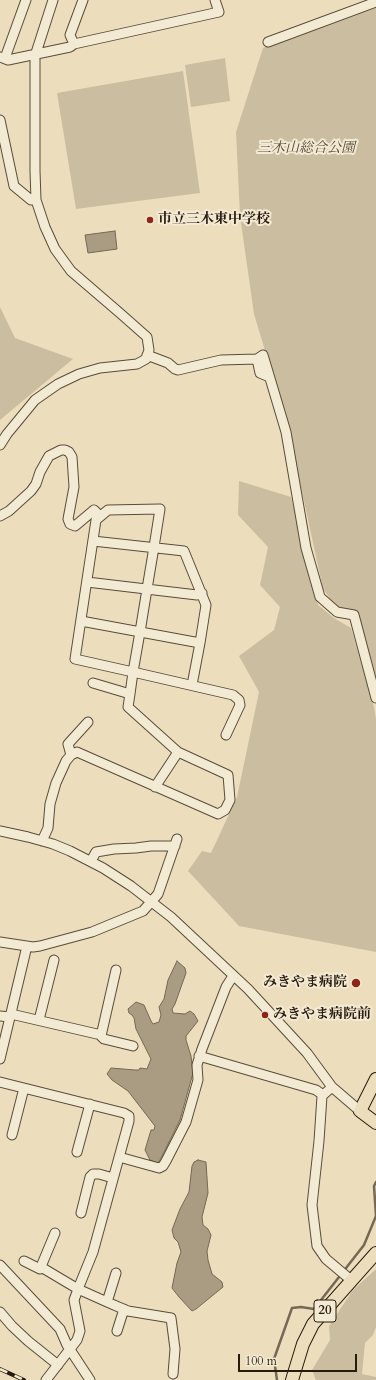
<!DOCTYPE html>
<meta charset="utf-8">
<style>
body{margin:0}
#map{position:relative;width:376px;height:1380px;overflow:hidden;background:#ecdebd;font-family:Cardo,serif}
canvas{display:block}
.scale{position:absolute;left:238px;top:1354px;width:119px;height:18px;box-sizing:border-box;border:2px solid #271b0e;border-top:0;padding-left:5px;font-size:12px;line-height:14px;white-space:nowrap;color:#271b0e;-webkit-text-stroke:3px #f3ead4;paint-order:stroke}
</style>
<div id="map">
<canvas width="376" height="1380"></canvas>
<div class="scale">100 m</div>
</div>
<script>
const c = document.querySelector('canvas').getContext('2d');
c.lineJoin = 'round';
function fill(path, color) {
  c.fillStyle = color;
  c.fill(path, 'evenodd');
}
function poly(rows) {
  const path = new Path2D();
  for (const r of rows) {
    path.moveTo(r[0], r[1]);
    for (let i = 2; i < r.length; i += 2) path.lineTo(r[i], r[i + 1]);
  }
  return path;
}
function strokePath(path, color, width, dash) {
  c.strokeStyle = color;
  c.lineWidth = width;
  c.lineCap = dash ? 'butt' : 'round';
  c.setLineDash(dash || []);
  c.stroke(path);
}
function write(font, color, halo, rows, align = 'center') {
  c.font = font + ' Cardo,"Noto Serif JP",serif';
  c.lineWidth = 4;
  c.setLineDash([]);
  c.textBaseline = 'middle';
  c.strokeStyle = halo;
  c.fillStyle = color;
  for (const [text, x, y, turn = 0] of rows) {
    c.save();
    c.translate(x, y);
    c.rotate((+turn || 0) * Math.PI / 180);
    c.textAlign = isNaN(turn) ? turn : align;
    if (halo) c.strokeText(text, 0, 0);
    c.fillText(text, 0, 0);
    c.restore();
  }
}
const green = poly([
 [376,7,376,682,357,613,337,608,323,589,288,427,254,314,240,216,236,132,263,48],
 [225,58,230,101,191,107,185,65],
 [183,71,200,193,76,209,57,93],
 [0,307,15,338,73,359,0,420],
 [239,481,291,497,318,605,334,618,351,628,374,707,376,719,376,952,239,926,188,871,202,851,211,853,237,797,259,692,239,656,274,630,280,607,260,585,268,547,238,515],
 [376,1269,376,1327,373,1335,365,1343,362,1374,376,1377,376,1380,316,1380,312,1370,330,1340,329,1326,353,1290]
]);
const water = poly([
 [115,231,117,249,88,253,85,235,115,231],
 [177,961,185,968,186,973,175,1004,172,1009,173,1013,185,1014,190,1011,194,1014,198,1021,186,1036,186,1040,191,1056,193,1073,180,1120,159,1162,157,1163,150,1160,145,1150,151,1130,154,1130,155,1126,128,1091,112,1080,107,1074,111,1068,135,1070,139,1070,140,1068,147,1069,151,1059,136,1029,134,1018,132,1015,129,1013,128,1009,136,1002,144,1005,151,1021,153,1024,159,1022,161,1015,159,1007,164,999,168,980,177,961],
 [198,1160,206,1162,208,1193,202,1217,203,1225,208,1229,211,1235,207,1251,208,1260,212,1274,222,1282,223,1287,196,1309,192,1311,179,1297,172,1288,177,1263,181,1252,178,1242,174,1238,172,1230,180,1209,189,1192,192,1166,194,1162,198,1160]
]);
const stream = poly([
 [277,1380,274,1359,292,1308,301,1307,314,1309,364,1245,376,1216,374,1186,376,1182]
]);
const minor = poly([
 [83,0,70,35,74,44,219,12,215,0],
 [268,42,376,2],
 [0,57,8,60,70,47,74,44],
 [5,58,26,0],
 [0,120,14,186,31,200,36,200],
 [147,355,168,363,175,369,178,370,221,360,257,359],
 [269,375,267,376,260,373,257,359,263,355,269,375,286,432,306,548,320,597,337,612,354,615,376,698],
 [0,445,7,434,35,400,58,384,79,374,100,368,137,364,146,359,149,350,147,337,121,314,71,271,55,249,45,227,36,200,35,171,35,56,53,0],
 [0,516,9,511,31,491,36,484,40,472,49,456,61,450,65,450,69,452,72,457,74,487,68,519,70,524,75,526,94,510,100,516],
 [93,541,184,551,206,605,200,643,192,685],
 [87,582,197,595,202,593],
 [81,621,200,643],
 [93,683,130,694],
 [71,755,68,744,88,722],
 [155,787,178,752],
 [0,831,28,837,53,844,70,851,103,868,131,886,171,917,248,989,307,1053,332,1087,360,1111],
 [42,841,48,828,50,804,56,783,66,761,71,755,77,752,218,814,225,810,230,800,228,775,178,752,128,707,130,694,133,672,140,632,147,589,154,547,160,509,108,510,96,520,75,659,133,672,233,695,239,700,240,705,226,735],
 [91,861,96,852,114,849,136,848,151,846,175,846],
 [0,942,33,947,40,946,92,932,143,911,158,894,177,839],
 [116,970,101,1036,104,1039,133,1046],
 [11,1014,97,1034,101,1033],
 [0,1016,10,1017],
 [39,1020,54,960],
 [199,1056,316,1090,323,1095],
 [0,1059,27,946],
 [0,1082,124,1113,129,1116,129,1121,93,1252,80,1284,74,1300,80,1331,77,1340,46,1380],
 [332,1087,322,1096,319,1141,312,1205,317,1246,326,1259,351,1280],
 [12,1135,24,1088],
 [77,1152,90,1104],
 [119,1157,159,1168,163,1166,166,1161,186,1122,198,1080,197,1065,202,1049,226,987,233,976],
 [81,1213,90,1177,93,1174,99,1174,113,1178],
 [24,1261,40,1269,55,1233],
 [0,1265,60,1329,67,1345,90,1380],
 [41,1267,78,1289,107,1302,128,1311,171,1318,175,1349,173,1374],
 [107,1302,116,1273],
 [0,1312,12,1326,28,1341,58,1365],
 [117,1331,124,1309]
]);
const major = poly([
 [376,1079,360,1111,376,1123],
 [292,1380,303,1344,313,1324,376,1253]
]);
const rail = poly([
 [0,1369,24,1380]
]);
const markers = [
 [150,220,4,"#8f2418"],
 [356,983,5,"#8f2418"],
 [265,1015,4,"#8f2418"]
];
const shields = [
 [325,1311,22]
];
const shieldNames = [
 ["20",325,1311]
];
const parkNames = [
 ["三木山総合公園",306,149]
];
const poiNames = [
 ["市立三木東中学校",158,220],
 ["みきやま病院",347,983,"right"],
 ["みきやま病院前",273,1015]
];
fill(green, '#cbbd9f');
fill(water, '#a99c82');
strokePath(water, '#756854', 1);
strokePath(stream, '#756854', 2.5);
strokePath(minor, '#584c3a', 11);
strokePath(major, '#271b0e', 14);
strokePath(minor, '#f3ead4', 9);
strokePath(major, '#ecdebd', 12);
strokePath(rail, '#271b0e', 4);
strokePath(rail, '#f3ead4', 2.5, [8]);
for (const [x, y, r, color] of markers) {
  const dot = new Path2D();
  dot.arc(x, y, r, 0, 2 * Math.PI);
  c.fillStyle = color;
  c.fill(dot);
  strokePath(dot, '#f3ead4', 1.5);
}
for (const [x, y, w] of shields) {
  const box = new Path2D();
  box.roundRect(x - w / 2, y - 11, w, 22, 3);
  c.fillStyle = '#f3ead4';
  c.fill(box);
  strokePath(box, '#271b0e', 1);
}
write('bold 13px', '#271b0e', null, shieldNames);
write('italic 14px', '#584c3a', '#f3ead4', parkNames);
write('bold 14px', '#271b0e', '#f3ead4', poiNames, 'left');
</script>
